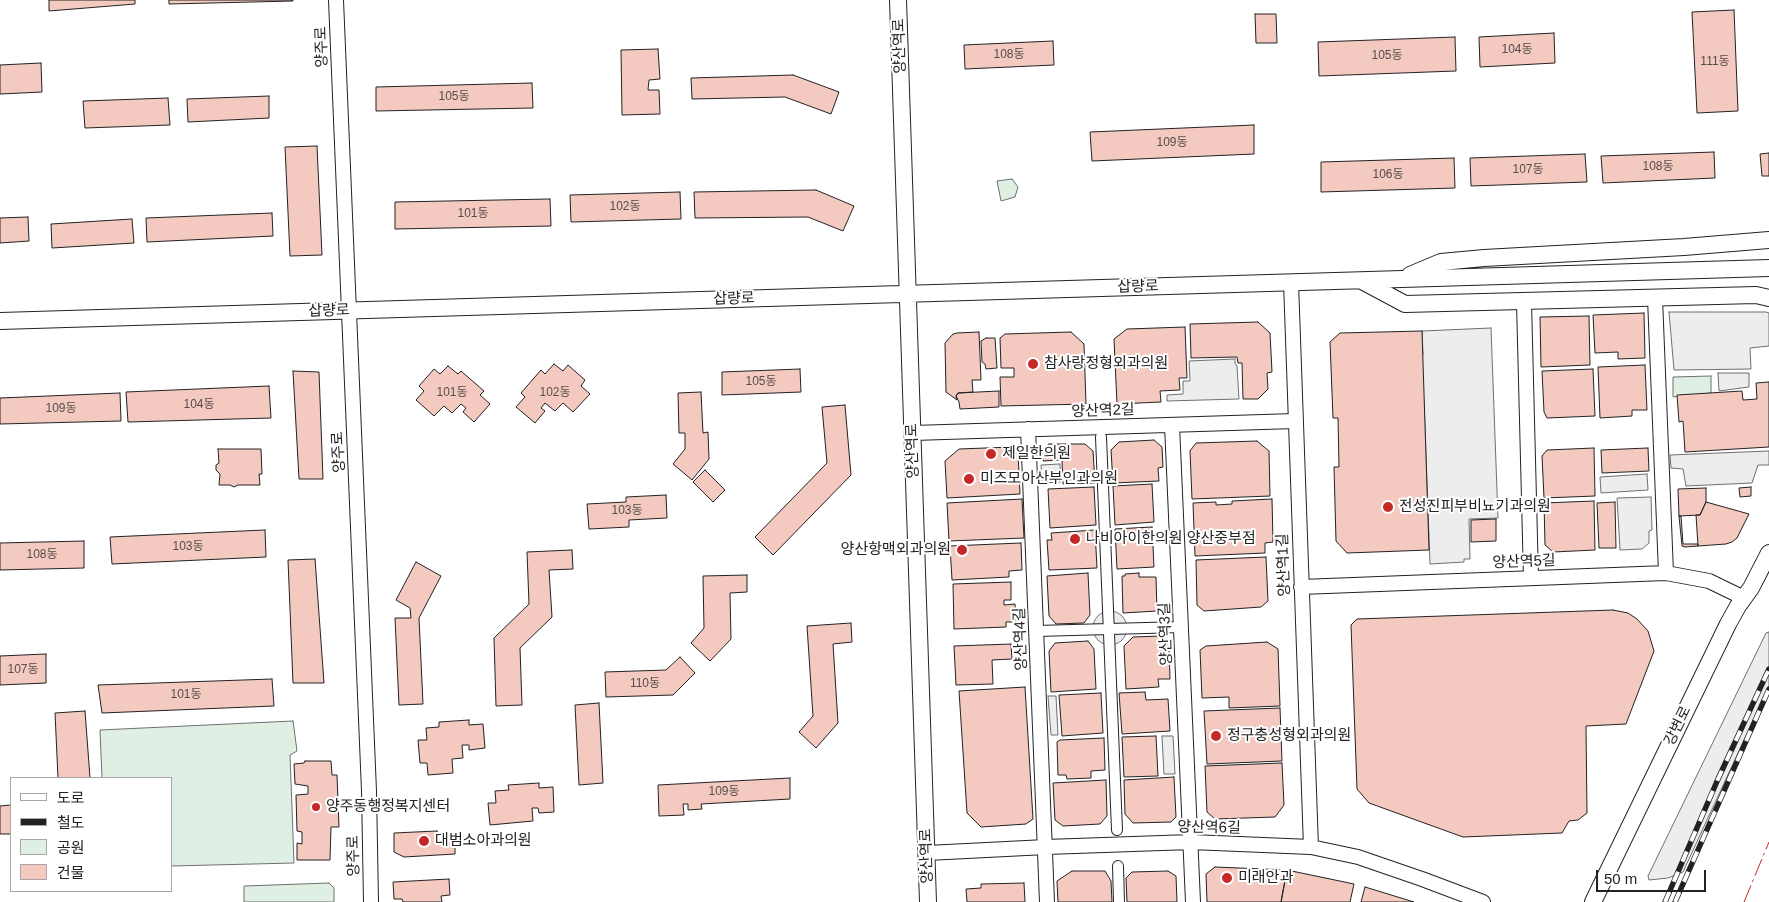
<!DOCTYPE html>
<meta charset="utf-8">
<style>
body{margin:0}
#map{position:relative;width:1769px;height:902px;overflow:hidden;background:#fff;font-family:Helvetica,"Noto Sans KR",sans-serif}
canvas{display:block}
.legend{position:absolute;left:10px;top:777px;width:162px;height:115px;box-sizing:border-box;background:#fff;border:1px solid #a7a7a7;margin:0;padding:6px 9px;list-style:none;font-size:15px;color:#222}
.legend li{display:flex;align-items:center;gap:10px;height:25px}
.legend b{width:25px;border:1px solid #a7a7a7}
.scale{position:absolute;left:1596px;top:870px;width:110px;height:22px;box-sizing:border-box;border:2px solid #222;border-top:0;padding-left:6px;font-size:15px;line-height:18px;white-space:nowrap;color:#222;-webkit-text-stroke:4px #fff;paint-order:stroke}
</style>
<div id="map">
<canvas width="1769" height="902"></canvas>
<ul class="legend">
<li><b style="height:6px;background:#fff"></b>도로</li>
<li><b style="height:6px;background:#222"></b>철도</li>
<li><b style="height:14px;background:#e0efe3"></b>공원</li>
<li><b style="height:14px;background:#f3c9c0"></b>건물</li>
</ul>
<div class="scale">50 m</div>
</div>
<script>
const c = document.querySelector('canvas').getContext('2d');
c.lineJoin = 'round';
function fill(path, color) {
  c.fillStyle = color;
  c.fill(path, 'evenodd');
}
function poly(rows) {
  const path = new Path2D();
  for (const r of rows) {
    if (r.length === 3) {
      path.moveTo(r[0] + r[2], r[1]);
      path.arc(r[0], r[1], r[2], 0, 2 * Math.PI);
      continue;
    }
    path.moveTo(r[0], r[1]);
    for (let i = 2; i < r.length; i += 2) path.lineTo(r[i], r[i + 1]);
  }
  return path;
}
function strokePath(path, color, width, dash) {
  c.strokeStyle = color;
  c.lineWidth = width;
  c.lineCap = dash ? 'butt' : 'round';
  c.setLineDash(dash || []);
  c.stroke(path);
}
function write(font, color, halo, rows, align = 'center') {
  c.font = font + ' Helvetica,"Noto Sans KR",sans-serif';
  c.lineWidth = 4;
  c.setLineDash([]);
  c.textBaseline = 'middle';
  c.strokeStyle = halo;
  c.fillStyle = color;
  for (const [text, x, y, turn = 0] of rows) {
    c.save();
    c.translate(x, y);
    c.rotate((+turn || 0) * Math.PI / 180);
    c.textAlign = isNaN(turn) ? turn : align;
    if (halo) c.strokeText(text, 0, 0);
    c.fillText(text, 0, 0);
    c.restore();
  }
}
const green = poly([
 [1012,179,1018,187,1015,197,1001,201,997,181,1012,179],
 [1711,376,1711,393,1673,397,1673,377,1711,376],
 [293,721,297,751,290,755,294,863,171,866,171,778,102,778,100,730,293,721],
 [329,883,334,888,334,902,244,902,244,886,329,883]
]);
const parking = poly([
 [1669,312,1766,312,1769,313,1769,346,1750,348,1751,369,1674,370,1669,312],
 [1491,328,1498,518,1469,519,1470,559,1464,559,1464,562,1430,564,1424,401,1412,356,1423,355,1422,331,1491,328],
 [1235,359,1235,363,1237,366,1239,399,1167,401,1167,395,1183,394,1183,381,1190,381,1189,361,1235,359],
 [1718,373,1749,373,1749,387,1719,391,1718,373],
 [1769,451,1769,465,1758,465,1752,483,1686,486,1683,469,1671,468,1670,455,1769,451],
 [1060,464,1061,482,1042,483,1041,465,1060,464],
 [1647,474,1648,490,1601,493,1600,477,1647,474],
 [1651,497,1652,530,1649,531,1649,543,1642,549,1620,550,1617,498,1651,497],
 [1110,628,17],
 [1769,632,1769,686,1683,872,1668,878,1649,880,1648,876,1766,633,1769,632],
 [1048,696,1056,696,1058,735,1051,735,1048,696],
 [1162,736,1173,736,1175,774,1164,774,1162,736]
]);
const building = poly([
 [49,0,135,0,135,4,49,11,49,0],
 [169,0,293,0,293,1,169,4,169,0],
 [1734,10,1738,111,1697,113,1692,12,1734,10],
 [1255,14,1276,14,1277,43,1256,43,1255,14],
 [1554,33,1555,63,1480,67,1479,37,1554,33],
 [1455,37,1456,71,1319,76,1318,42,1455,37],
 [1053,41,1054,65,965,69,964,45,1053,41],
 [658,49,660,79,649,80,648,90,659,90,660,114,622,115,621,50,658,49],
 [41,63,42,92,0,94,0,65,41,63],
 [793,75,839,92,831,114,785,97,692,99,691,78,793,75],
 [532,83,533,108,376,111,376,87,532,83],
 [269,96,269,118,188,122,187,99,269,96],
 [168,98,170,125,85,128,83,101,168,98],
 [1254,125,1254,154,1092,161,1090,132,1254,125],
 [317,146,322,255,290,256,285,147,317,146],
 [1714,152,1715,178,1603,183,1601,156,1714,152],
 [1769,153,1769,176,1762,176,1760,154,1769,153],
 [1585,154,1587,182,1471,186,1470,158,1585,154],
 [1454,158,1455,188,1321,192,1321,162,1454,158],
 [816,190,854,206,843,231,808,217,695,218,694,192,816,190],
 [680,192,681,219,571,222,570,195,680,192],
 [550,199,551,226,395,229,395,202,550,199],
 [272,213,273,236,147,242,146,218,272,213],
 [28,217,29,241,0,243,0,218,28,217],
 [132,219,134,243,52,248,51,224,132,219],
 [1644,313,1645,358,1618,359,1618,352,1595,353,1593,315,1644,313],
 [1589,316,1590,365,1541,367,1540,317,1589,316],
 [1258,322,1270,333,1272,372,1267,373,1268,389,1258,399,1243,399,1242,363,1238,363,1237,357,1191,358,1190,324,1258,322],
 [1185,327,1187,378,1179,378,1180,390,1160,391,1161,402,1117,404,1114,339,1127,329,1185,327],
 [1422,331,1429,550,1347,553,1336,541,1334,467,1339,467,1338,418,1333,418,1330,342,1340,333,1422,331],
 [979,332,981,380,972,380,973,392,958,393,956,396,957,400,946,392,945,343,953,334,957,333,979,332],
 [1071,332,1084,344,1086,404,1001,406,1000,377,1014,377,1014,368,1001,368,1000,338,1005,334,1071,332],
 [986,338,995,338,997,368,986,369,985,364,982,362,981,341,986,338],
 [554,364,563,371,568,365,585,380,581,386,590,394,573,412,563,403,555,411,545,403,541,408,545,411,535,423,516,407,525,397,521,393,541,370,545,374,554,364],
 [1645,365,1647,410,1632,410,1632,416,1600,418,1598,367,1645,365],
 [448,366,458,374,461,371,484,391,480,395,490,404,474,422,463,412,466,408,461,404,452,413,444,406,434,416,416,400,424,391,419,386,434,369,440,374,448,366],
 [800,369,801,392,722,395,722,372,800,369],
 [1593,369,1595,416,1547,418,1544,412,1542,371,1593,369],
 [293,371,319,372,323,479,299,479,293,371],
 [1769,382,1769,447,1685,452,1683,421,1679,422,1677,395,1742,391,1743,400,1757,399,1756,383,1769,382],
 [269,386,271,418,128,422,126,392,269,386],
 [999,391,999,407,960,409,959,402,956,396,958,393,999,391],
 [701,392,703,433,708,432,709,459,692,480,673,464,685,449,685,433,679,433,678,393,701,392],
 [120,393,121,421,0,424,0,398,120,393],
 [845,405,851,475,773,555,755,537,827,463,822,407,845,405],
 [1154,440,1162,447,1163,467,1158,468,1159,481,1113,483,1111,450,1119,442,1154,440],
 [1257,441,1269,451,1270,496,1192,499,1190,451,1196,443,1257,441],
 [1049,444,1085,444,1093,451,1095,483,1063,484,1062,460,1043,461,1042,450,1049,444],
 [1012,447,1018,453,1020,494,947,498,945,461,959,449,1012,447],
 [1594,448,1595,496,1544,498,1542,456,1547,450,1594,448],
 [1648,448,1649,471,1602,473,1601,450,1648,448],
 [218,449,261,449,262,474,259,474,260,485,238,485,234,487,230,485,219,485,220,474,216,470,216,465,219,463,218,449],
 [705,470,725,490,713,502,693,482,705,470],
 [1152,484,1154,522,1115,525,1113,486,1152,484],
 [1094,487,1096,525,1050,528,1048,489,1094,487],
 [1751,487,1751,496,1740,497,1739,488,1751,487],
 [1706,488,1706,502,1700,515,1679,516,1678,489,1706,488],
 [666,495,667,518,629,520,629,527,589,529,587,504,626,502,626,497,666,495],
 [1022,499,1024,538,949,541,947,503,1022,499],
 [1272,499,1273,542,1265,543,1265,553,1195,556,1193,503,1216,502,1216,505,1232,504,1232,501,1272,499],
 [1594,501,1595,550,1553,552,1545,545,1544,503,1594,501],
 [1615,502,1616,548,1599,548,1597,503,1615,502],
 [1706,502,1749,514,1737,538,1732,542,1726,544,1698,546,1696,515,1700,515,1706,502],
 [1679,516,1681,516,1683,544,1698,544,1698,546,1685,547,1682,546,1679,516],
 [1496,519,1496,541,1471,542,1471,520,1496,519],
 [1152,527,1154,567,1117,569,1115,529,1152,527],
 [265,530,266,557,112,564,110,537,265,530],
 [1095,530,1097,568,1049,570,1047,540,1052,540,1051,533,1095,530],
 [84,541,84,568,0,570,0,543,84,541],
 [1021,543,1022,570,1009,571,1009,577,952,580,950,546,1021,543],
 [572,550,573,569,549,570,552,617,520,648,522,705,496,706,494,638,529,604,527,552,572,550],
 [1266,557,1268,601,1261,607,1204,611,1197,605,1196,560,1266,557],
 [315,559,324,683,293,683,288,560,315,559],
 [416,562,441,576,419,618,423,704,399,705,395,618,411,618,410,608,396,600,416,562],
 [1088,573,1090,615,1084,623,1056,624,1049,616,1047,576,1088,573],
 [1139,573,1139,577,1156,577,1157,611,1123,613,1122,576,1125,576,1125,574,1139,573],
 [747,575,747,592,730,593,731,639,710,661,691,643,704,628,703,576,747,575],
 [1011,582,1011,600,1004,600,1004,605,1015,604,1016,622,1006,622,1006,627,954,629,953,584,1011,582],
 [1613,610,1628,613,1637,619,1648,631,1654,651,1626,724,1586,726,1587,813,1578,820,1569,821,1562,833,1463,837,1369,803,1357,789,1351,625,1357,619,1613,610],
 [851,623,852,642,833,644,838,723,816,748,799,732,813,716,807,626,851,623],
 [1161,636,1169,647,1170,679,1158,679,1159,687,1126,689,1124,646,1133,637,1161,636],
 [1088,641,1094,649,1096,689,1051,692,1049,651,1055,643,1088,641],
 [1267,642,1278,649,1280,706,1229,708,1229,697,1202,698,1200,650,1206,646,1267,642],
 [1011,644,1012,659,992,660,993,684,956,685,954,646,1011,644],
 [46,654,46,683,0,685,0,656,46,654],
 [680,657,695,673,673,695,606,697,605,672,666,670,680,657],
 [272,679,274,706,102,713,98,685,272,679],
 [1025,687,1033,819,1026,824,981,827,967,813,959,691,1025,687],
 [1145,692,1146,700,1168,699,1170,731,1122,734,1119,693,1145,692],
 [1101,693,1103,733,1062,736,1059,695,1101,693],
 [599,703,603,783,579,785,575,705,599,703],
 [1280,708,1282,761,1207,764,1204,711,1280,708],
 [85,711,90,778,58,778,55,713,85,711],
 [469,720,469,725,483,724,485,748,469,750,469,745,462,745,463,758,452,759,453,773,428,775,427,763,420,763,418,740,427,740,426,728,439,727,439,722,469,720],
 [1156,736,1158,776,1124,777,1122,737,1156,736],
 [1104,738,1105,770,1091,771,1091,778,1067,779,1066,775,1058,775,1057,742,1060,740,1104,738],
 [305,761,331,761,332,775,337,775,339,827,331,827,330,860,297,860,297,843,302,844,302,832,297,831,296,795,308,794,308,786,295,784,294,764,304,763,305,761],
 [1282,763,1284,805,1275,817,1215,819,1207,812,1205,766,1282,763],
 [1174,777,1176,817,1171,822,1133,823,1125,814,1124,780,1174,777],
 [790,778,790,799,701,804,702,809,688,810,688,804,683,804,684,815,659,816,658,785,790,778],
 [1106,780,1107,816,1100,824,1063,826,1055,820,1053,783,1106,780],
 [539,783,539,788,553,787,554,812,539,813,538,808,532,808,533,821,490,825,488,803,496,803,495,791,509,790,508,785,539,783],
 [11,805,11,834,0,834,0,806,11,805],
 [437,831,439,841,455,840,455,854,404,857,394,852,394,833,437,831],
 [1215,867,1287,870,1281,902,1207,902,1206,874,1215,867],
 [1287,870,1354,884,1350,902,1281,902,1287,870],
 [1072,871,1105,871,1111,881,1112,902,1058,902,1057,881,1072,871],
 [1168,871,1176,876,1177,902,1127,902,1126,878,1132,872,1168,871],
 [449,879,450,895,441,896,442,902,403,902,402,899,394,899,393,882,449,879],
 [1024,883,1025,902,967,902,966,889,981,888,981,884,1024,883],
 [1365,887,1414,902,1361,902,1365,887]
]);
const pedestrian = poly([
 [1101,437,1117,830],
 [1036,631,1182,627],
 [1118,866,1119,902]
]);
const minor = poly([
 [336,0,369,791,371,902],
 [1291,282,1311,847],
 [1655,298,1666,573],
 [1524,302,1531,578],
 [1172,425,1193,902],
 [1028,429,1047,902],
 [913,433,1295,421],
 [1301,587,1666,573,1709,581,1744,598],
 [927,853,1046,847,1191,842,1311,847,1358,857,1422,879,1483,902]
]);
const tertiary = poly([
 [898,0,928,902],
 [1410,275,1441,262,1484,258,1684,247,1769,240],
 [1362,281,1405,304,1756,295,1769,298],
 [0,321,1769,268],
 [1593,902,1728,624,1738,606,1751,588,1769,553]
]);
const rail = poly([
 [1665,902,1718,779,1769,669],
 [1675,902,1769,689]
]);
const power = poly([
 [1744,902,1769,842]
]);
const markers = [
 [1033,364,6,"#c62828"],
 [991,454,6,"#c62828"],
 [969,479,6,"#c62828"],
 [1388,507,6,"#c62828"],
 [1075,539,6,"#c62828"],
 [962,550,6,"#c62828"],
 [1216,736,6,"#c62828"],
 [316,807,5,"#c62828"],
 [424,841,6,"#c62828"],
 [1227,878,6,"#c62828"]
];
const numberNames = [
 ["104동",1517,50],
 ["108동",1009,55],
 ["105동",1387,56],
 ["111동",1715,62],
 ["105동",454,97],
 ["109동",1172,143],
 ["108동",1658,167],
 ["107동",1528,170],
 ["106동",1388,175],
 ["102동",625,207],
 ["101동",473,214],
 ["105동",761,382],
 ["101동",452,393],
 ["102동",555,393],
 ["104동",199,405],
 ["109동",61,409],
 ["103동",627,511],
 ["103동",188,547],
 ["108동",42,555],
 ["107동",23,670],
 ["110동",645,684],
 ["101동",186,695],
 ["109동",724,792]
];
const streetNames = [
 ["양산역로",900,46,-92],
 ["양주로",322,47,-92],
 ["삽량로",1138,287,-2],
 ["삽량로",734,299,-2],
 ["삽량로",329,311,-2],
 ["양산역2길",1103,411,-2],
 ["양산역로",913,451,-92],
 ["양주로",339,452,-93],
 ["양산역5길",1524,562,-2],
 ["양산역1길",1284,565,-92],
 ["양산역3길",1166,634,-92],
 ["양산역4길",1021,639,-92],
 ["강변로",1678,726,-64],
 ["양산역6길",1209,828,1],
 ["양주로",354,856,-91],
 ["양산역로",927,856,-92]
];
const poiNames = [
 ["참사랑정형외과의원",1044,364],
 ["제일한의원",1002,454],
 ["미즈모아산부인과의원",980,479],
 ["전성진피부비뇨기과의원",1399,507],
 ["나비아이한의원 양산중부점",1086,539],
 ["양산항맥외과의원",951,550,"right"],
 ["정구충성형외과의원",1227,736],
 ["양주동행정복지센터",326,807],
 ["대범소아과의원",435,841],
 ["미래안과",1238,878]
];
fill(green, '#e0efe3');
strokePath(green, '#6f6f6f', 1);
fill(parking, '#ededed');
strokePath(parking, '#6f6f6f', 1);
fill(building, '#f3c9c0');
strokePath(building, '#222', 1);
strokePath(pedestrian, '#222', 12);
strokePath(minor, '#222', 16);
strokePath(tertiary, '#222', 18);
strokePath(pedestrian, '#fff', 10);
strokePath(minor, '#fff', 14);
strokePath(tertiary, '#fff', 16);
strokePath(rail, '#222', 5.5);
strokePath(rail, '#fff', 4, [11]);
strokePath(power, '#c62828', 1, [18, 4, 2.5, 4]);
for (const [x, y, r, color] of markers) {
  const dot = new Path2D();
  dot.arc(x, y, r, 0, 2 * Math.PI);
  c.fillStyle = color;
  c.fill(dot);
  strokePath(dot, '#fff', 2);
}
write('12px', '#564c4a', null, numberNames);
write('15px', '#222', '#fff', streetNames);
write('15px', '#222', '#fff', poiNames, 'left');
</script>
